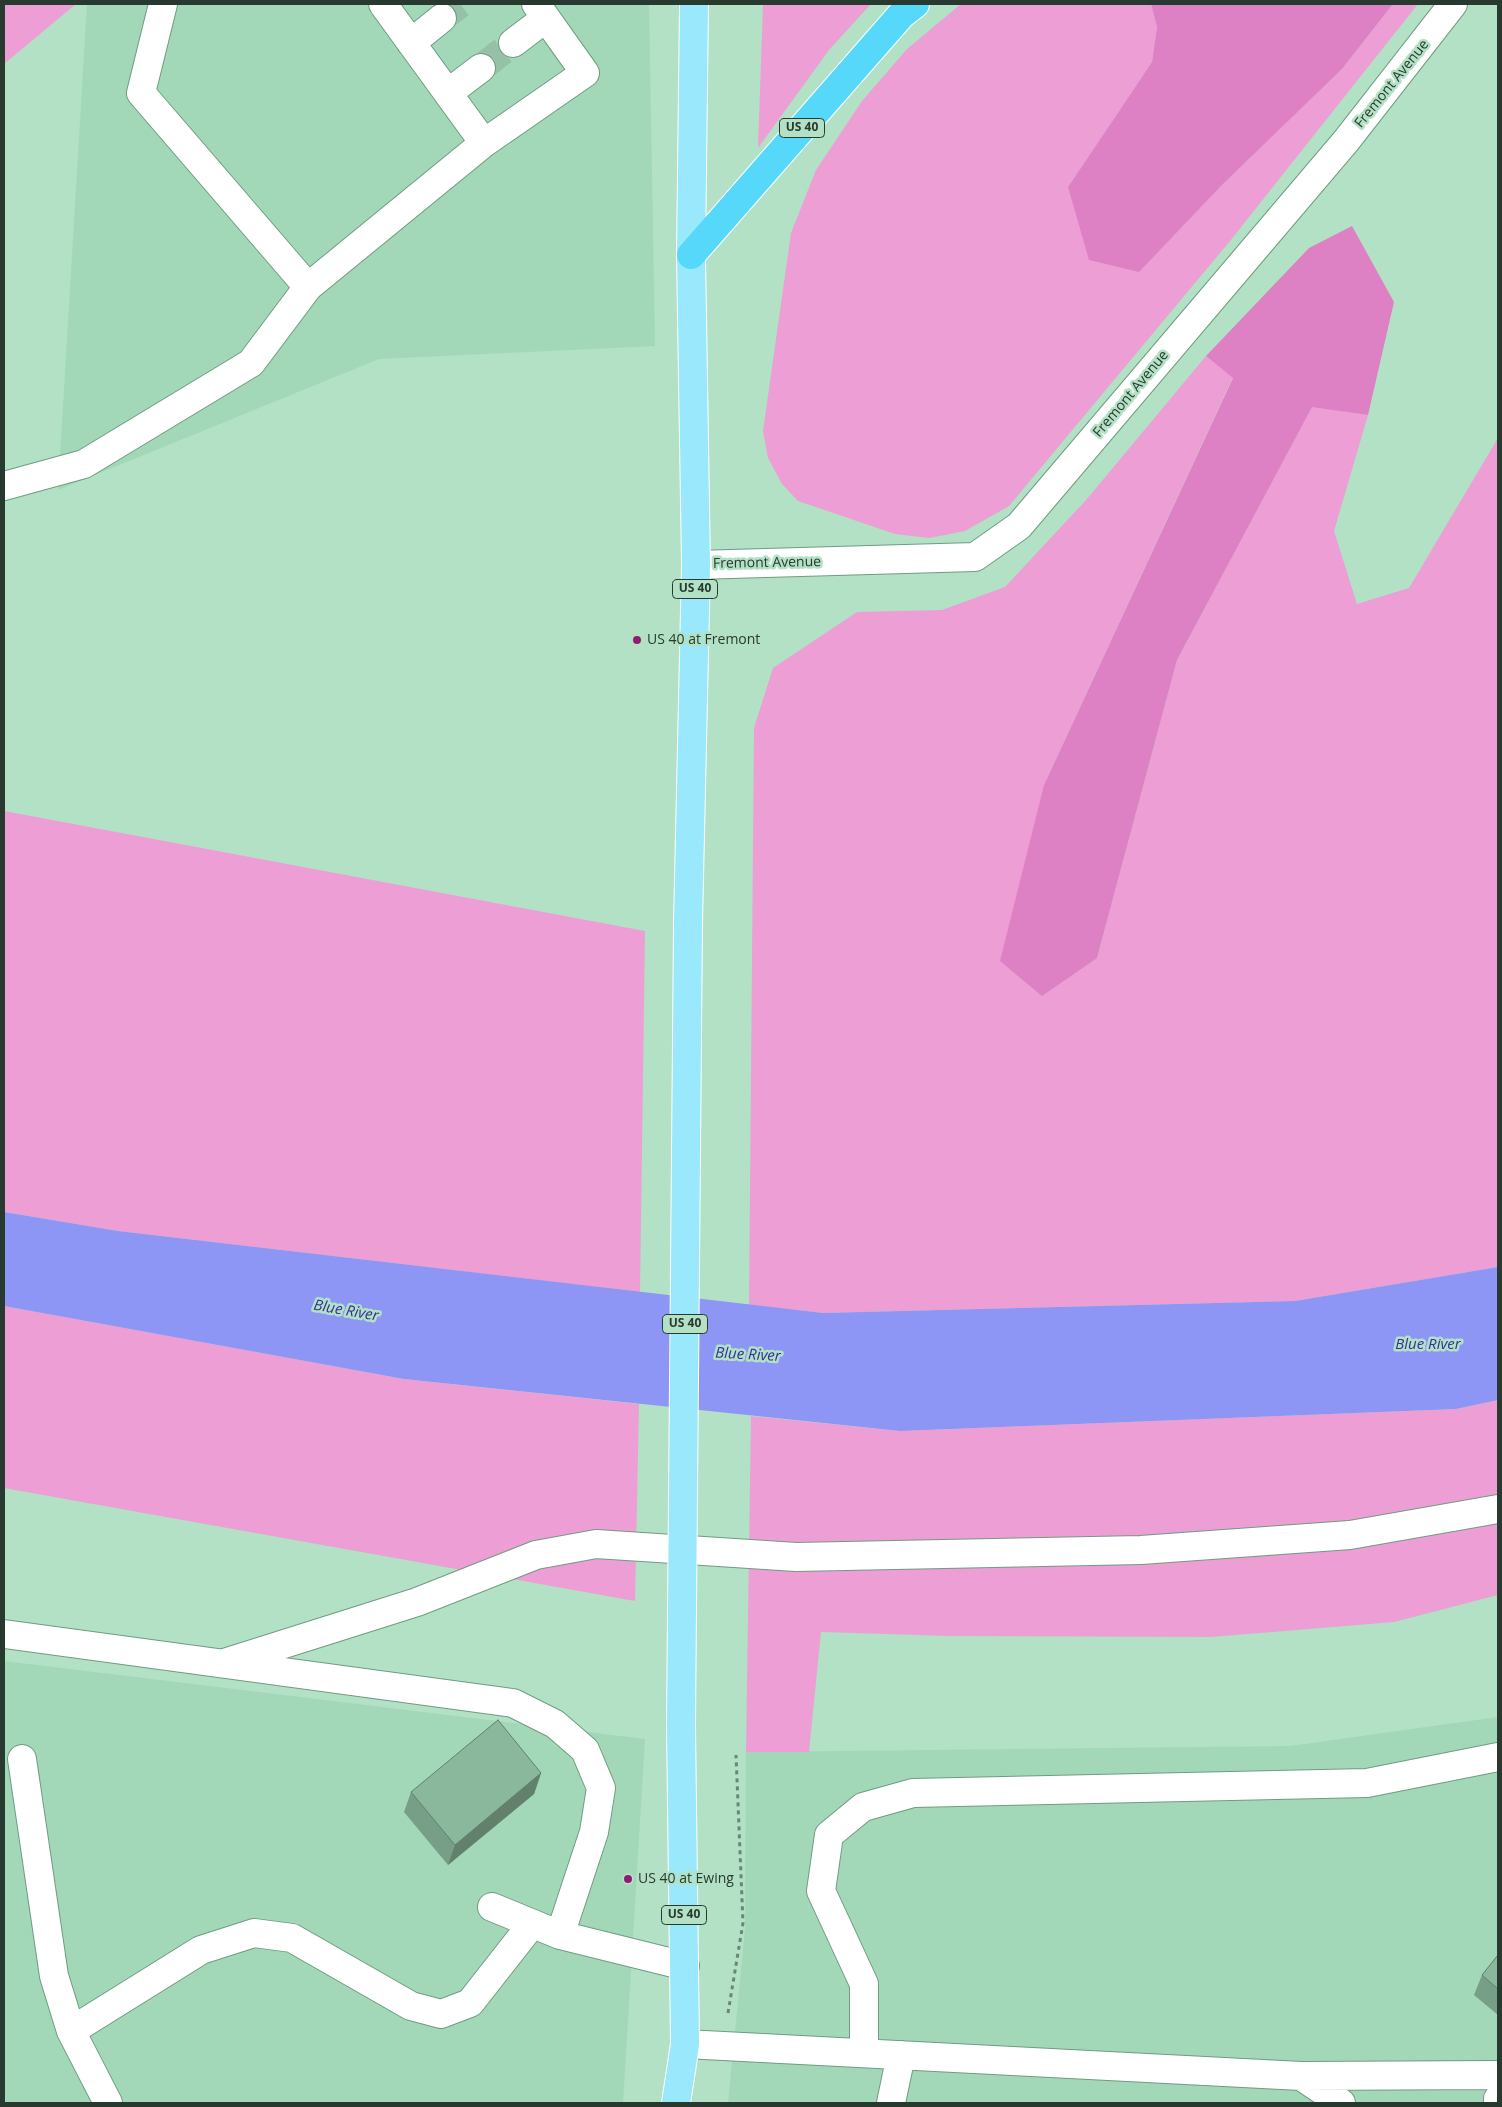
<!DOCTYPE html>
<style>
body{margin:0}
#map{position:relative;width:1502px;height:2107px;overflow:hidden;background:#b2e1c5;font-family:"Open Sans",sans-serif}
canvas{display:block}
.frame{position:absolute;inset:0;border:5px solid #283a2f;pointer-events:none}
</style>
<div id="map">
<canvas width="1502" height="2107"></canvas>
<div class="frame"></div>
</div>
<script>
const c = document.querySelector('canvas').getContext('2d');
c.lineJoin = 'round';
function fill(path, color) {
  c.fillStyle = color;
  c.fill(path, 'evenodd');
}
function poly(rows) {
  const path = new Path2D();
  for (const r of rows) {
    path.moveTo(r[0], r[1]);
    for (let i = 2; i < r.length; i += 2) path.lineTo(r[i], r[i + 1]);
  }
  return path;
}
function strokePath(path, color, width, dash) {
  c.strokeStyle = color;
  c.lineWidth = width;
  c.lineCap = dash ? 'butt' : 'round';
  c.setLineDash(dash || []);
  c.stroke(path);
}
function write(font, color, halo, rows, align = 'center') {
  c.font = font + ' "Open Sans",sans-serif';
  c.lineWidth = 5;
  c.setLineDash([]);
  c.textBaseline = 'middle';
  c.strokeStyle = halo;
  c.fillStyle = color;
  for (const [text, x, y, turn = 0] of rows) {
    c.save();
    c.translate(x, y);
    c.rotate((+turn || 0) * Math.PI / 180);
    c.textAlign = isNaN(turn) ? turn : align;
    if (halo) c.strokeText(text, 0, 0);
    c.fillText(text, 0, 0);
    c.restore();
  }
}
const built = poly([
 [87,4,649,4,655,346,379,359,58,490],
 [4,1661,645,1739,623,2103,4,2103],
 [1498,1717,1498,2103,728,2103,745,1929,746,1752,1290,1746]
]);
const green = poly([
 [4,4,76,4,4,64],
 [763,4,871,4,829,50,758,148],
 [961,4,1151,4,1157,27,1152,62,1068,187,1138,272,1221,186,1342,69,1393,4,1418,4,1230,241,1009,506,965,531,929,538,895,534,798,501,782,484,768,458,763,431,791,233,816,170,862,101,907,49],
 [1206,356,1233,377,1044,785,1097,958,1177,660,1312,406,1368,415,1334,531,1357,604,1409,588,1498,438,1498,1267,1295,1301,823,1313,749,1305,754,728,773,668,857,612,942,610,1005,587,1087,499],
 [4,811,645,931,640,1292,118,1231,4,1212],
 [4,1306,404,1379,639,1404,635,1601,4,1488],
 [1498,1400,1498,1595,1394,1622,1211,1637,950,1636,821,1632,809,1752,746,1752,751,1416,900,1431,1456,1409]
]);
const forest = poly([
 [1151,4,1393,4,1342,69,1221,186,1139,272,1089,260,1068,187,1152,62,1157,27],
 [1352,226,1394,302,1368,415,1312,407,1177,660,1097,958,1042,996,1000,961,1044,785,1233,378,1206,356,1309,248]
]);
const water = poly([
 [4,1212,118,1231,823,1313,1295,1301,1498,1267,1498,1400,1456,1409,900,1431,404,1379,4,1306]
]);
const minorTunnel = poly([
 [442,18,460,4],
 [481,68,513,43]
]);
const path = poly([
 [728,2013,743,1923,736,1755]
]);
const minor = poly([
 [163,4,141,93,308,287],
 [383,4,484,143],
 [411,43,442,18],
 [513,43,546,18],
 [448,93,481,68],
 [4,486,84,464,251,363,308,287,484,143,585,73,536,4],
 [696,565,975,557,1019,526,1346,141,1453,4],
 [4,1634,513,1703,555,1724,585,1750,601,1788,594,1832,560,1935],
 [224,1663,417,1602,536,1555,596,1544,796,1557,1141,1550,1350,1535,1498,1509],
 [22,1759,54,1976,71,2031,108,2103],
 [492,1907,560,1935,685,1966],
 [71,2031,201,1950,254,1933,292,1938,411,2006,441,2014,470,2003,532,1924],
 [685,2044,1301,2076,1341,2103],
 [864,2053,864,1984,821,1891,829,1835,863,1807,913,1793,1367,1783,1498,1757],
 [1301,2076,1498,2075],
 [891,2103,901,2055],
 [1498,2103,1498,2099]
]);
const major = poly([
 [688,923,696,565,691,255,694,4],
 [676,2103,685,2044,681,1725]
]);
const highway = poly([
 [691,255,901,15,915,4]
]);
const majorBridge = poly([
 [681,1725,688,923]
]);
const wall = poly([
 [541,1773,534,1794,448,1865,404,1812,411,1792],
 [1498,1955,1498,2015,1474,1995,1482,1975]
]);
const shadedWall = poly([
 [541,1773,534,1794,448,1865,455,1845]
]);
const building = poly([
 [498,1720,541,1773,455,1845,411,1792,498,1720],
 [1498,1955,1498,1989,1482,1975,1498,1955]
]);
const markers = [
 [637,640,5,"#911a79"],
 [628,1879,5,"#911a79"]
];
const shields = [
 [802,128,45],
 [695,589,45],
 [685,1324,45],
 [684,1915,45]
];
const shieldNames = [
 ["US 40",802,128],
 ["US 40",695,589],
 ["US 40",685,1324],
 ["US 40",684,1915]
];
const streetNames = [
 ["Fremont Avenue",1392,84,-51],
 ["Fremont Avenue",1131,394,-50],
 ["Fremont Avenue",767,563,-1]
];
const poiNames = [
 ["US 40 at Fremont",647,640],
 ["US 40 at Ewing",638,1879]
];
const waterNames = [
 ["Blue River",346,1311,10],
 ["Blue River",1428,1345],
 ["Blue River",748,1355,3]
];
fill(built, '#a2d8b7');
fill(green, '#ed9ed5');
fill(forest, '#de81c4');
fill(water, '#8d95f5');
strokePath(minorTunnel, '#96c0a7', 28, [28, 14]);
strokePath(minor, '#6f9c82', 30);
strokePath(major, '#fff', 30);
strokePath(highway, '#fff', 30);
strokePath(path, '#688875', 3, [4, 4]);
strokePath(minor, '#fff', 28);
strokePath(major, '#9ae8fc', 28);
strokePath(highway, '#56d8fa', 28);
strokePath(majorBridge, '#fff', 30, []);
strokePath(majorBridge, '#9ae8fc', 28);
fill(wall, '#779e86');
fill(shadedWall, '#61816d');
fill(building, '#8ab89c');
strokePath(building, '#61816d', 1);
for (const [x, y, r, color] of markers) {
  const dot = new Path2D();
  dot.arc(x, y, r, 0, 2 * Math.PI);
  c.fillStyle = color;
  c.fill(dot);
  strokePath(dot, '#b2e1c5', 2);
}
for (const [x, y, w] of shields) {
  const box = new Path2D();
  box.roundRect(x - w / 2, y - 9.5, w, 19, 4);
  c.fillStyle = '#b2e1c5';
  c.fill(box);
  strokePath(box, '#283a2f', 1);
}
write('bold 12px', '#283a2f', null, shieldNames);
write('14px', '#283a2f', '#b2e1c5', streetNames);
write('14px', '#283a2f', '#b2e1c5', poiNames, 'left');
write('italic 15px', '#362e9b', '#b2e1c5', waterNames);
</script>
